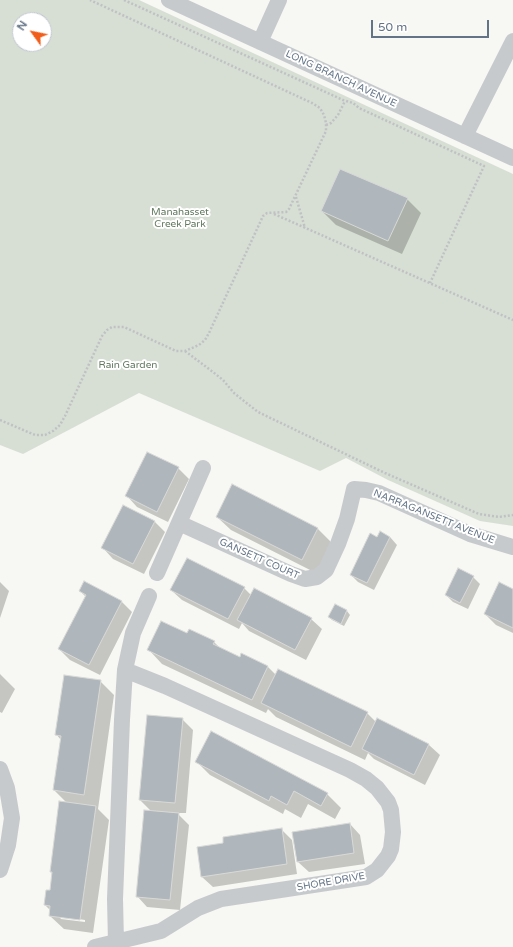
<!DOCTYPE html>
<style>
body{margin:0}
#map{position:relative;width:513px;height:947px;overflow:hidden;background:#f7f7f3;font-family:"Varela Round",sans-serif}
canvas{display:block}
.north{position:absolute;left:12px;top:12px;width:40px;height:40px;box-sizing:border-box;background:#fff;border:1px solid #c1c7cf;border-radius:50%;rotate:303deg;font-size:11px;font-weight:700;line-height:16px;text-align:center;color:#637487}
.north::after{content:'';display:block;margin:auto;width:14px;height:18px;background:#f15d1a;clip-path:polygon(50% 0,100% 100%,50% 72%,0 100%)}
.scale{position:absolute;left:371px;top:20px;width:118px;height:18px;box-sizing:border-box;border:2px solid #637487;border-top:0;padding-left:5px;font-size:12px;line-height:14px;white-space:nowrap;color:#637487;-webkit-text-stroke:3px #fff;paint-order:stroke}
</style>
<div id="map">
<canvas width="513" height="947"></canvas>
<div class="north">N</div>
<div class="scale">50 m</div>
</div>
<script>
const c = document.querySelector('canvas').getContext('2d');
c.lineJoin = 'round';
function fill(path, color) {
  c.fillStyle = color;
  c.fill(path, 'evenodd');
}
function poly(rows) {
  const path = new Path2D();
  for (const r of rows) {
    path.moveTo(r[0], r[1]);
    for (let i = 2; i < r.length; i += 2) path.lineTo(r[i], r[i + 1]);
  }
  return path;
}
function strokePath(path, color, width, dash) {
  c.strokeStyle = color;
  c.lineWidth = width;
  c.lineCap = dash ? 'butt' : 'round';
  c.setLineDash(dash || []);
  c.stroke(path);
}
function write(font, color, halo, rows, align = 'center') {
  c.font = font + ' "Varela Round",sans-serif';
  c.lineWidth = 4;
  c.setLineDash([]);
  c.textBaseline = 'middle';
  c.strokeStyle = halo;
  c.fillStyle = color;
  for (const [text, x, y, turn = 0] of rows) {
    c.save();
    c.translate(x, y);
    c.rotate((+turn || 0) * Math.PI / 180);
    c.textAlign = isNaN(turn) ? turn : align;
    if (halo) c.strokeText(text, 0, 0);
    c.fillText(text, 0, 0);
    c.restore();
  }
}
const green = poly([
 [0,0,139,0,513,174,513,526,480,521,388,480,346,458,320,471,139,393,23,454,0,445],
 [20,20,44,20,44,44,20,44]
]);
const shadow = poly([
 [407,199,421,213,402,254,336,225,322,211],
 [178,468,189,479,168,522,137,507,127,496],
 [233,486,318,529,332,543,316,573,231,530,217,517],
 [124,506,155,522,165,532,144,574,113,559,103,548],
 [390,537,397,545,374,590,358,582,351,575,378,538],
 [473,577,480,584,468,609,453,602,446,595],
 [0,582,9,591,0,618],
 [244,588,251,595,311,619,322,629,306,660,249,631,242,623,239,629,182,600,171,590],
 [513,590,513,633,496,625,485,614],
 [80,591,121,601,132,612,100,675,70,660,59,649,86,597],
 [335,605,347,611,350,615,344,626,332,620,329,617],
 [187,634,214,642,222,650,240,659,242,655,268,667,276,675,367,713,376,722,378,719,429,745,440,755,425,785,374,759,368,753,365,760,276,717,268,709,266,713,162,664,149,650],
 [0,674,15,689,2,713,0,712],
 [100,681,114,695,98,809,109,820,93,933,64,929,50,916,51,911,45,905,51,891,53,874,51,872,67,803,54,790,61,740,56,734],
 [59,916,85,920,85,922,61,919],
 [182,719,193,730,186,813,177,813,189,825,180,910,147,907,137,896,152,812,140,800],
 [196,761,327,794,341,808,335,819,308,804,301,818,285,809,283,814,210,775],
 [350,824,360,835,365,864,309,872,298,862],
 [282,830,292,840,297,874,213,887,202,877,225,843]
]);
const building = poly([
 [340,169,408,198,388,241,321,211,340,169],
 [147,452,179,467,157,512,125,496,147,452],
 [232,484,318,528,302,560,216,517,232,484],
 [123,505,155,521,133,564,101,548,123,505],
 [380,531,390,537,367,583,350,575,370,533,377,537,380,531],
 [187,558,245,587,228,619,170,590,187,558],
 [458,568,474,576,460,603,445,595,458,568],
 [84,581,122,601,89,665,58,649,86,595,79,591,84,581],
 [499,582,513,589,513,628,484,614,499,582],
 [254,588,312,618,295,650,237,620,254,588],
 [335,604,347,610,341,624,328,617,335,604],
 [161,621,187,633,189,629,215,641,213,644,240,657,241,653,268,666,252,700,147,650,161,621],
 [278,669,368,712,351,747,261,703,278,669],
 [64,675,101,680,84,795,53,790,61,736,55,735,64,675],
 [147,715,183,718,175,803,139,800,147,715],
 [377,718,429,744,414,775,362,749,377,718],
 [211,731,328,793,321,806,294,791,287,805,271,796,269,801,195,762,211,731],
 [59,801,96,806,80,920,49,916,50,906,44,905,46,890,50,890,52,872,50,872,59,801],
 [144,810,179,813,170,900,136,897,144,810],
 [350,823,354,853,297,862,292,832,350,823],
 [282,828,287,864,201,877,197,847,223,843,223,837,282,828]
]);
const path = poly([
 [124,0,343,100,353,103,359,108,484,166,430,283],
 [326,125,331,123,338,115,345,101],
 [296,197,305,228],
 [274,214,513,320],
 [185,351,213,372,223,380,234,393,258,412,385,473,479,514,499,517,513,515],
 [0,420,35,435,45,435,53,431,60,425,65,416,102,336,107,330,112,327,124,327,176,351,185,351,199,345,205,340,209,333,263,216,267,213,286,212,289,209,326,131,326,123,324,115,320,108,312,103,90,0]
]);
const street = poly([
 [169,0,513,158],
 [260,42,279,0],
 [465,136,513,41],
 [179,523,291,574,305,579,317,577,326,570,338,544,347,519,354,489,366,490,379,493,470,534,513,547],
 [157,573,203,468],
 [0,769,7,788,12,818,8,845,0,870],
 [116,942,115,899,122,720,125,670,133,633,149,596],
 [95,947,161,931,198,908,221,899,366,877,377,870,388,856,391,849,393,832,391,810,388,802,377,788,366,779,350,770,165,686,125,670]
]);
const streetNames = [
 ["LONG BRANCH AVENUE",341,79,25],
 ["NARRAGANSETT AVENUE",434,517,22],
 ["GANSETT COURT",259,559,24],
 ["SHORE DRIVE",331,882,-10]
];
const parkNames = [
 ["Manahasset",180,212],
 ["Creek Park",180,224],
 ["Rain Garden",128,365]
];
fill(green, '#d7dfd4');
fill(shadow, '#0003');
fill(building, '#afb7bd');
strokePath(building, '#d8d9d6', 1);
strokePath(path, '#bfc1c4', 2.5, [2, 2]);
strokePath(street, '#c6cacd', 16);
write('10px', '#637487', '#fff', streetNames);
write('10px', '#62795f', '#fff', parkNames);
</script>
